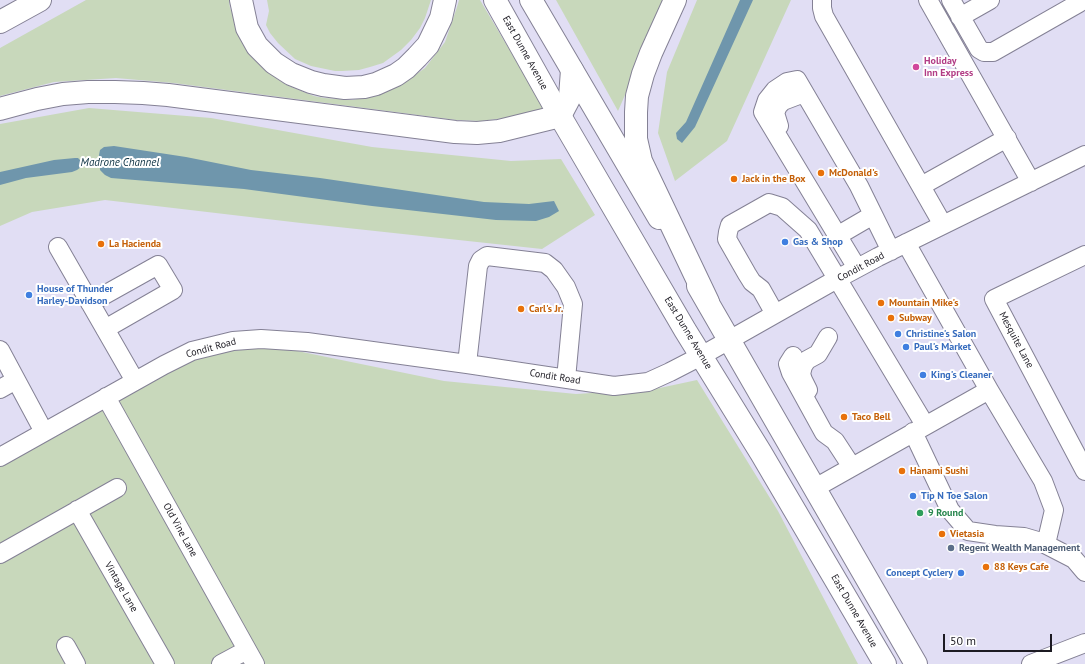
<!DOCTYPE html>
<style>
body{margin:0}
#map{position:relative;width:1085px;height:664px;overflow:hidden;background:#e1def4;font-family:"PT Sans",sans-serif}
canvas{display:block}
.scale{position:absolute;left:943px;top:634px;width:109px;height:18px;box-sizing:border-box;border:2px solid #1c1a22;border-top:0;padding-left:5px;font-size:12px;line-height:14px;white-space:nowrap;color:#1c1a22;-webkit-text-stroke:3px #fff;paint-order:stroke}
</style>
<div id="map">
<canvas width="1085" height="664"></canvas>
<div class="scale">50 m</div>
</div>
<script>
const c = document.querySelector('canvas').getContext('2d');
c.lineJoin = 'round';
function fill(path, color) {
  c.fillStyle = color;
  c.fill(path, 'evenodd');
}
function poly(rows) {
  const path = new Path2D();
  for (const r of rows) {
    path.moveTo(r[0], r[1]);
    for (let i = 2; i < r.length; i += 2) path.lineTo(r[i], r[i + 1]);
  }
  return path;
}
function strokePath(path, color, width, dash) {
  c.strokeStyle = color;
  c.lineWidth = width;
  c.lineCap = dash ? 'butt' : 'round';
  c.setLineDash(dash || []);
  c.stroke(path);
}
function write(font, color, halo, rows, align = 'center') {
  c.font = font + ' "PT Sans",sans-serif';
  c.lineWidth = 4;
  c.setLineDash([]);
  c.textBaseline = 'middle';
  c.strokeStyle = halo;
  c.fillStyle = color;
  for (const [text, x, y, turn = 0] of rows) {
    c.save();
    c.translate(x, y);
    c.rotate((+turn || 0) * Math.PI / 180);
    c.textAlign = isNaN(turn) ? turn : align;
    if (halo) c.strokeText(text, 0, 0);
    c.fillText(text, 0, 0);
    c.restore();
  }
}
const green = poly([
 [86,0,229,0,230,8,243,39,277,79,289,86,314,96,325,98,351,100,376,96,399,86,425,68,445,42,457,7,459,0,480,0,544,108,544,110,521,116,481,121,456,120,173,83,116,78,54,82,0,96,0,48],
 [267,0,431,0,425,18,420,28,411,40,401,50,383,63,370,67,359,70,342,71,335,71,311,66,295,59,278,43,270,33,266,25,269,11],
 [556,0,667,0,618,111],
 [697,0,791,0,727,141,675,181,658,133,667,72],
 [89,108,211,118,372,147,511,161,561,159,595,215,542,249,301,223,105,200,32,212,0,226,0,124],
 [273,346,444,381,576,394,655,389,697,380,778,511,858,664,0,664,0,465,184,357]
]);
const water = poly([
 [740,0,753,0,695,127,682,143,677,139,676,133,686,122],
 [114,146,186,157,251,170,320,178,484,202,529,204,554,201,559,211,549,217,536,221,496,220,372,206,244,189,111,178,105,175,100,170,99,155,100,150,104,147],
 [75,158,78,158,81,161,81,167,77,170,72,172,26,178,0,185,0,172,54,160]
]);
const minor = poly([
 [822,0,822,8,824,16,943,225],
 [928,0,1031,182],
 [951,0,979,49,984,52,993,52,1079,3],
 [960,17,990,0],
 [779,126,775,113,778,106,783,101,804,93],
 [921,186,1007,138],
 [837,236,873,215],
 [906,243,989,390,1043,481,1054,510,1046,544],
 [58,247,135,381],
 [1085,255,994,299,1085,471],
 [857,268,763,112,767,100,775,90,787,82,797,80,859,186,891,251],
 [90,303,158,265,173,290,105,329],
 [775,314,761,289,752,282,747,274,727,239,728,232,730,225,769,203,782,207,808,230,925,425],
 [0,350,44,432],
 [793,356,788,364,791,373,824,433,835,441,852,467],
 [467,364,478,266,481,260,487,256,545,263,554,270,566,287,573,304,566,379],
 [0,389,16,380],
 [808,390,803,380,801,374,803,366,807,360,818,354,828,337],
 [106,397,255,664],
 [913,432,950,510,968,531,995,535,1024,537,1041,542,1074,559,1085,572],
 [0,457,164,365,192,351,233,341,261,339,307,342,467,364,614,386,648,382,670,372,701,356,837,279,878,257,1085,155],
 [815,488,989,390],
 [77,510,165,664],
 [0,554,117,488],
 [66,646,76,664],
 [221,664,247,650],
 [1031,664,1085,643]
]);
const major = poly([
 [495,0,560,116,685,330,761,453,885,664],
 [531,0,659,218],
 [698,286,916,664]
]);
const highway = poly([
 [241,0,247,28,257,46,274,63,291,74,311,82,323,85,345,88,364,87,376,84,396,75,406,68,417,57,428,45,441,18,445,0],
 [675,0,651,53,643,74,637,96,636,112,636,139,641,161,708,302],
 [0,22,40,0],
 [0,109,37,99,63,94,88,92,115,92,143,93,168,95,455,132,477,133,499,131,560,116,570,97,572,70]
]);
const markers = [
 [916,67,4,"#d1479c"],
 [821,173,4,"#e8710a"],
 [734,179,4,"#e8710a"],
 [785,242,4,"#3f7fe0"],
 [101,244,4,"#e8710a"],
 [29,295,4,"#3f7fe0"],
 [881,303,4,"#e8710a"],
 [521,309,4,"#e8710a"],
 [891,318,4,"#e8710a"],
 [898,334,4,"#3f7fe0"],
 [906,347,4,"#3f7fe0"],
 [923,375,4,"#3f7fe0"],
 [844,417,4,"#e8710a"],
 [902,471,4,"#e8710a"],
 [913,496,4,"#3f7fe0"],
 [920,513,4,"#2e9e5b"],
 [942,534,4,"#e8710a"],
 [951,548,4,"#5c6f8a"],
 [986,567,4,"#e8710a"],
 [961,573,4,"#3f7fe0"]
];
const streetNames = [
 ["East Dunne Avenue",525,53,61],
 ["Condit Road",861,267,-28],
 ["East Dunne Avenue",688,333,59],
 ["Mesquite Lane",1016,340,62],
 ["Condit Road",211,348,-15],
 ["Condit Road",555,377,9],
 ["Old Vine Lane",180,530,61],
 ["Vintage Lane",121,587,60],
 ["East Dunne Avenue",854,611,60]
];
const hotelNames = [
 ["Holiday",924,61],
 ["Inn Express",924,73]
];
const foodNames = [
 ["McDonald's",829,173],
 ["Jack in the Box",742,179],
 ["La Hacienda",109,244],
 ["Mountain Mike's",889,303],
 ["Carl's Jr.",529,309],
 ["Subway",899,318],
 ["Taco Bell",852,417],
 ["Hanami Sushi",910,471],
 ["Vietasia",950,534],
 ["88 Keys Cafe",994,567]
];
const shopNames = [
 ["Gas & Shop",793,242],
 ["House of Thunder",37,289],
 ["Harley-Davidson",37,301],
 ["Christine's Salon",906,334],
 ["Paul's Market",914,347],
 ["King's Cleaner",931,375],
 ["Tip N Toe Salon",921,496],
 ["Concept Cyclery",953,573,"right"]
];
const leisureNames = [
 ["9 Round",928,513]
];
const serviceNames = [
 ["Regent Wealth Management",959,548]
];
const waterNames = [
 ["Madrone Channel",120,163]
];
fill(green, '#c8d8bb');
fill(water, '#6f96ac');
strokePath(minor, '#848195', 20);
strokePath(major, '#848195', 24);
strokePath(highway, '#848195', 24);
strokePath(minor, '#fff', 18);
strokePath(major, '#fff', 22);
strokePath(highway, '#fff', 22);
for (const [x, y, r, color] of markers) {
  const dot = new Path2D();
  dot.arc(x, y, r, 0, 2 * Math.PI);
  c.fillStyle = color;
  c.fill(dot);
  strokePath(dot, '#fff', 1.5);
}
write('10px', '#1c1a22', '#fff', streetNames);
write('bold 10px', '#b23c85', '#fff', hotelNames, 'left');
write('bold 10px', '#c56008', '#fff', foodNames, 'left');
write('bold 10px', '#366cbe', '#fff', shopNames, 'left');
write('bold 10px', '#27864d', '#fff', leisureNames, 'left');
write('bold 10px', '#4e5e75', '#fff', serviceNames, 'left');
write('italic 11px', '#0e3243', '#fff', waterNames);
</script>
